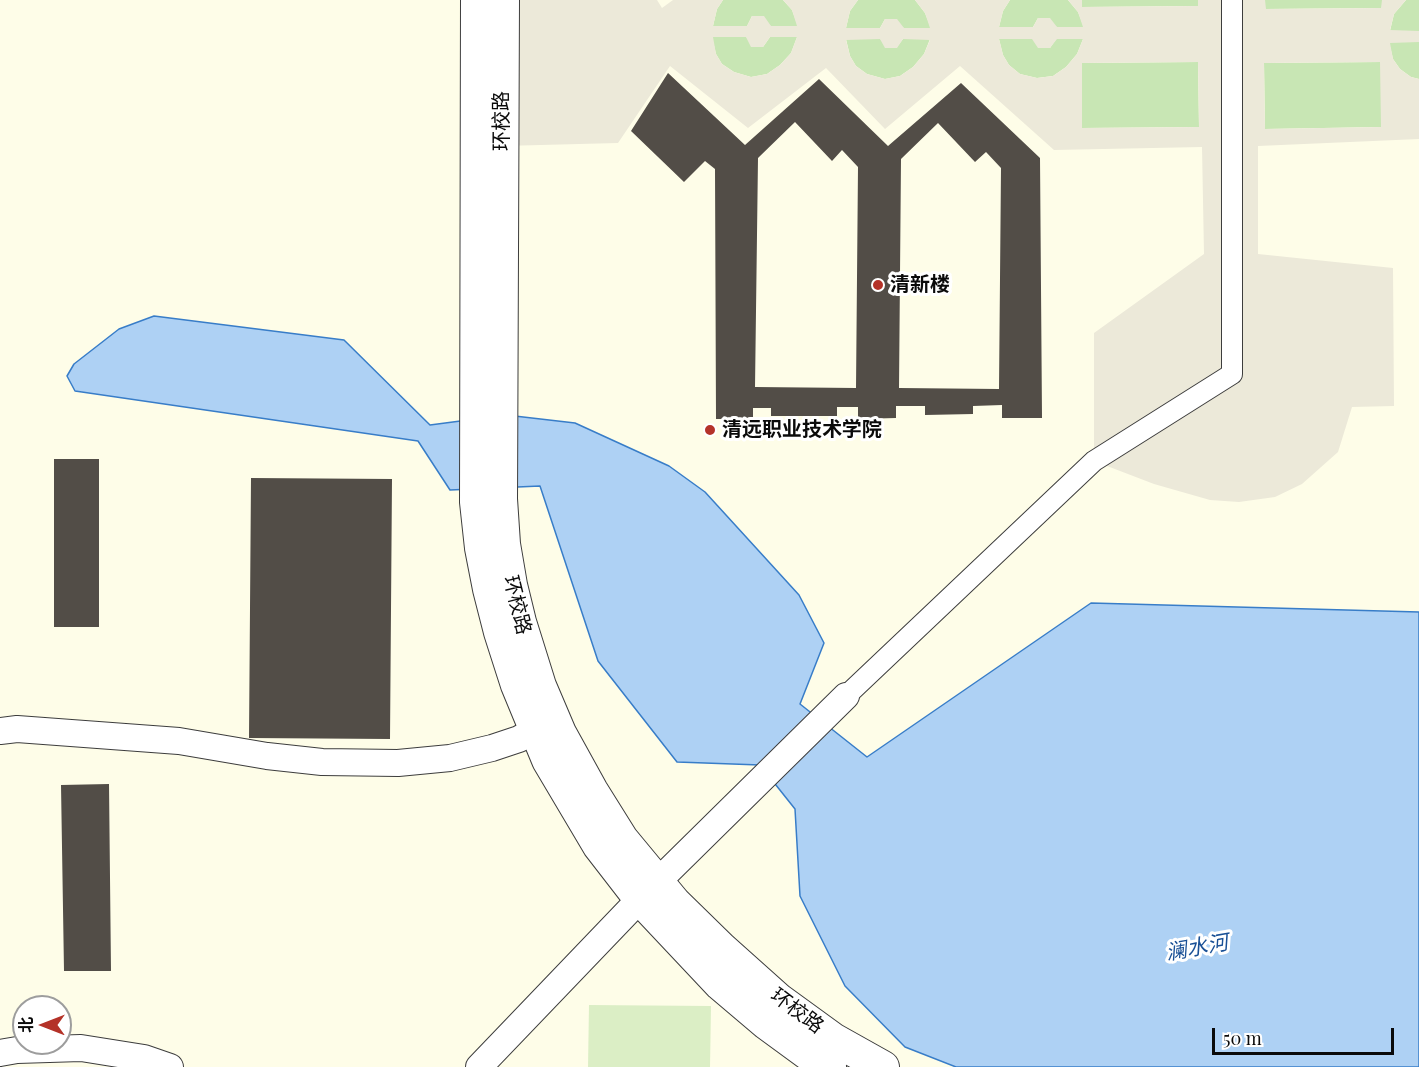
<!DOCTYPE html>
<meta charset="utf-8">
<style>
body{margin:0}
#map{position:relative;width:1419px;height:1067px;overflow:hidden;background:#fefde8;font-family:"Playfair Display","Noto Sans SC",serif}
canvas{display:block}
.north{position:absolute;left:12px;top:995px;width:60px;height:60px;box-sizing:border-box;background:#fff;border:2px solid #9d9d9d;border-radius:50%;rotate:270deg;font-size:16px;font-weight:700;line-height:24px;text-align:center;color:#0a0a0a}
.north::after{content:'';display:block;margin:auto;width:21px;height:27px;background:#b43228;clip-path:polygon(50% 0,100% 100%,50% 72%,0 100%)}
.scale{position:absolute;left:1212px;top:1028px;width:182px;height:27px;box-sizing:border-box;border:3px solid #0a0a0a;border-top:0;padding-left:8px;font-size:18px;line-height:21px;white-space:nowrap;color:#0a0a0a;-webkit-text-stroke:4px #fff;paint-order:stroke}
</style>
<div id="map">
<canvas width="1419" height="1067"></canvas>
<div class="north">北</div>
<div class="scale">50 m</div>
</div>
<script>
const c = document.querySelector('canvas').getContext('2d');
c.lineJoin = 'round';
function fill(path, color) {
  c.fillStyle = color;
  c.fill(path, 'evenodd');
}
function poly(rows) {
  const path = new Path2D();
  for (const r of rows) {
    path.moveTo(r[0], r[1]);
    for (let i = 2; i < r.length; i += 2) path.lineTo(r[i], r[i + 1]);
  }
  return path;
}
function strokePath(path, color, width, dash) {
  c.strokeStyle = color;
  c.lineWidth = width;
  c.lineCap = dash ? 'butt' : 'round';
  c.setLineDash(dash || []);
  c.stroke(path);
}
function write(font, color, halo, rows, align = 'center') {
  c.font = font + ' "Playfair Display","Noto Sans SC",serif';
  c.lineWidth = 6;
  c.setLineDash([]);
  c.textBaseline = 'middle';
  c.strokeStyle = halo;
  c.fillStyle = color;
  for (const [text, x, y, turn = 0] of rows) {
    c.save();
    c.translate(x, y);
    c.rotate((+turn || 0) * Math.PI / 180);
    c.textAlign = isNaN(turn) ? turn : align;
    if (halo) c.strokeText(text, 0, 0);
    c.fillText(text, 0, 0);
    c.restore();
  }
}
const green = poly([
 [723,0,783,0,792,10,798,26,771,26,752,16,747,26,713,26,717,9],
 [858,0,915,0,925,13,931,28,904,28,885,19,880,28,846,28,850,11],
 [1010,0,1068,0,1078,12,1084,27,1057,27,1038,18,1033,27,999,27,1003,11],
 [1082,0,1198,0,1198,6,1082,7],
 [1265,0,1382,0,1382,8,1265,9],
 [1406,0,1419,0,1419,31,1390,31,1394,14],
 [712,37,746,37,763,47,770,37,797,37,791,53,780,65,767,74,751,77,734,72,722,64,716,54],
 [846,39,880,39,896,48,903,39,930,39,924,54,913,67,900,76,885,79,867,74,856,66,850,56],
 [999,39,1033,39,1050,48,1056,39,1083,39,1077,54,1066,67,1053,76,1037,78,1020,74,1009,65,1003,55],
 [1389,42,1419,42,1419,79,1411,77,1400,69,1393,59],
 [1198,62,1199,127,1082,128,1082,63],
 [1381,62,1381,127,1265,129,1264,63]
]);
const pitch = poly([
 [589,1005,711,1006,710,1067,588,1067]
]);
const plaza = poly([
 [503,0,657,0,662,8,673,0,723,0,717,9,713,26,747,26,752,16,764,16,771,26,797,26,792,10,783,0,858,0,850,11,846,28,880,28,885,19,897,19,904,28,930,28,925,13,915,0,1010,0,1003,11,999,27,1033,27,1038,18,1050,18,1057,27,1083,27,1078,12,1068,0,1082,0,1082,7,1198,6,1198,0,1265,0,1266,9,1381,8,1382,0,1406,0,1394,14,1390,30,1419,31,1419,42,1390,43,1393,59,1400,69,1411,77,1419,79,1419,139,1258,146,1258,254,1393,268,1394,406,1352,407,1338,452,1302,484,1275,497,1239,502,1210,500,1154,484,1094,461,1094,333,1204,254,1202,147,1054,150,960,66,885,129,826,68,748,128,670,66,618,143,502,146],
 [713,37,746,37,751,47,763,47,770,37,797,37,791,53,780,65,767,74,751,77,734,72,722,64,716,54],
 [880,39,885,48,897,48,903,39,930,40,924,54,913,67,900,76,885,79,867,74,856,66,850,56,846,40],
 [999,39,1032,39,1038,48,1050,48,1057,39,1083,39,1077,54,1066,67,1053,76,1037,78,1020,74,1009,65,1003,55],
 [1198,62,1199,127,1082,128,1082,63],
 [1380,62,1381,127,1265,129,1264,63]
]);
const water = poly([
 [154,316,344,340,430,425,506,415,575,423,669,466,705,492,799,595,824,643,800,704,867,757,1091,603,1419,612,1419,1067,956,1067,905,1047,845,986,800,896,795,809,760,765,677,762,598,661,540,486,450,490,418,441,75,391,67,376,74,364,119,329,154,316]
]);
const building = poly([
 [668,73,745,145,819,79,888,146,961,83,1040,158,1042,418,1002,418,1002,405,973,406,973,414,925,415,925,406,896,406,896,418,858,419,858,407,837,407,837,416,771,416,771,408,753,408,753,419,716,419,715,169,705,161,684,182,631,131],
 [795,122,832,161,842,150,858,167,856,388,755,387,758,158],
 [938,123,975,162,986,152,1001,168,999,389,899,388,901,159],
 [54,459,99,459,99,627,54,627],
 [251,478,392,479,390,739,249,738],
 [109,784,111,971,64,971,61,785]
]);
const pedestrian = poly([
 [846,696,1094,461,1232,374,1232,0]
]);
const minor = poly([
 [0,731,17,729,179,741,267,756,322,762,398,763,450,758,492,748,519,739,535,730],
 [0,1053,17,1050,81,1048,144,1058,170,1067],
 [479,1067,640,899,846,696]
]);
const tertiary = poly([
 [477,0,476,502,481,548,489,589,500,632,517,685,548,760,599,846,640,899,720,984,766,1023,815,1059,830,1067],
 [503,0,501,499,504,544,511,585,520,622,540,686,560,733,592,791,622,839,675,903,721,948,778,999,833,1039,883,1067]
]);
const markers = [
 [878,285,6,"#b43228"],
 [710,430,6,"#b43228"]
];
const streetNames = [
 ["环校路",502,121,-90],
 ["环校路",517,605,76],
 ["环校路",797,1011,37]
];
const poiNames = [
 ["清新楼",890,285],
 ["清远职业技术学院",722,430]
];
const waterNames = [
 ["澜水河",1197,948,-10]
];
fill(green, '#c8e6b4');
fill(pitch, '#dbeec5');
fill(plaza, '#ece9d9');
fill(water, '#aed1f4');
strokePath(water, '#387dc8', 1.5);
fill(building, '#524d47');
strokePath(pedestrian, '#3d3d3d', 22);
strokePath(minor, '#3d3d3d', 28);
strokePath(tertiary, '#3d3d3d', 34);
strokePath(pedestrian, '#fff', 20);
strokePath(minor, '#fff', 26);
strokePath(tertiary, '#fff', 32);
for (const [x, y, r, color] of markers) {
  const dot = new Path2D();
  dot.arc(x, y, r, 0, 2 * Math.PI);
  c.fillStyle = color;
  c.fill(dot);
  strokePath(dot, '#fff', 2);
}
write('20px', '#0a0a0a', '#fff', streetNames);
write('bold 20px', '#0a0a0a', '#fff', poiNames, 'left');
write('italic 21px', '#195096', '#fff', waterNames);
</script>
